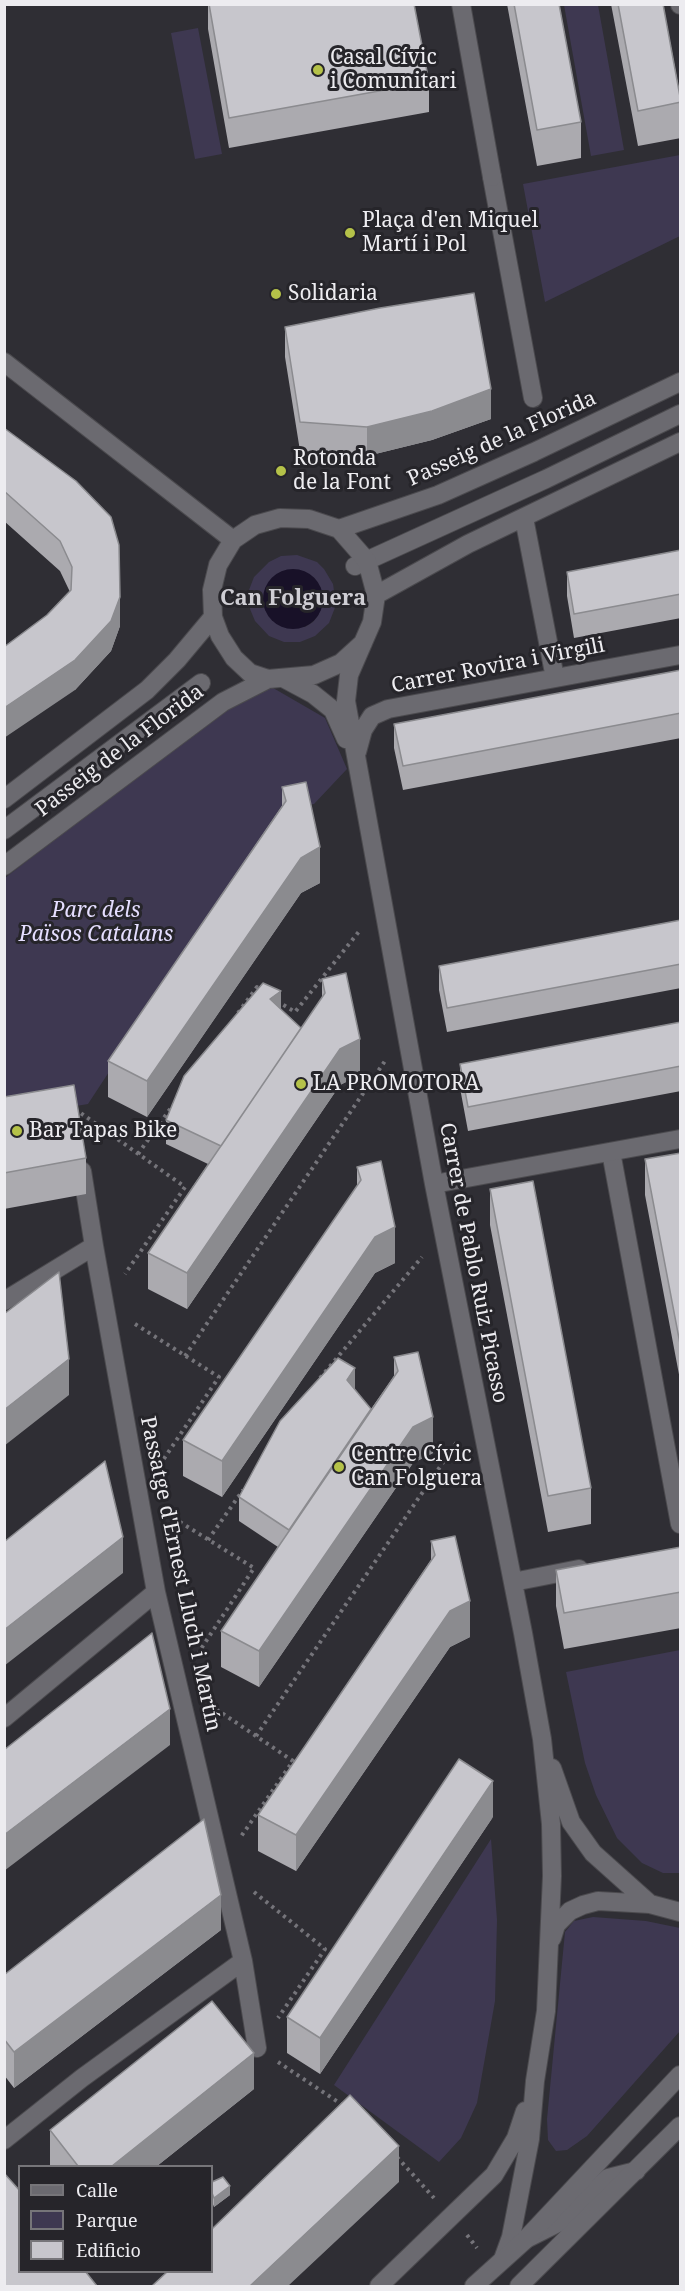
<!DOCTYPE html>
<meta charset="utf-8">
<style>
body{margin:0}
#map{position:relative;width:685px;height:2291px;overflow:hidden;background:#2f2e34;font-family:"Noto Serif",serif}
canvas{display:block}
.frame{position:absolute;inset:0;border:6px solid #edecf0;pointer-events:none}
.legend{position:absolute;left:18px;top:2165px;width:195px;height:108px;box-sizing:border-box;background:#26252a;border:2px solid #767579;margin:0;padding:8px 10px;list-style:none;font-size:18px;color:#edecf0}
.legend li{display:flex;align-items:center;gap:12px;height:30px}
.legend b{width:30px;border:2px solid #767579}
</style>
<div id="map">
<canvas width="685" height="2291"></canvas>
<div class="frame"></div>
<ul class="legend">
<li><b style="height:8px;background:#6b6a70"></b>Calle</li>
<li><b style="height:16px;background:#3e3851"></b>Parque</li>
<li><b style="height:16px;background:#c7c6cc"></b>Edificio</li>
</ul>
</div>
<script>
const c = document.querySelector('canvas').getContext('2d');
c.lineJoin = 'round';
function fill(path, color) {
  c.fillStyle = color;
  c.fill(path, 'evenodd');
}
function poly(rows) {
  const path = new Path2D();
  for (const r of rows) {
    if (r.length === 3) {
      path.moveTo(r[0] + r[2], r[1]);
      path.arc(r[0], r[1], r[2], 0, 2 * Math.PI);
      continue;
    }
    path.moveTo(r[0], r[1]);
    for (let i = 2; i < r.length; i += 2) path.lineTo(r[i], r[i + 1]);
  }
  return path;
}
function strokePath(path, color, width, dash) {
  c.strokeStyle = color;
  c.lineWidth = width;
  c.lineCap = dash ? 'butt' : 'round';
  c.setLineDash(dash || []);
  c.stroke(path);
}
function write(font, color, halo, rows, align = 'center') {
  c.font = font + ' "Noto Serif",serif';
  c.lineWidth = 6;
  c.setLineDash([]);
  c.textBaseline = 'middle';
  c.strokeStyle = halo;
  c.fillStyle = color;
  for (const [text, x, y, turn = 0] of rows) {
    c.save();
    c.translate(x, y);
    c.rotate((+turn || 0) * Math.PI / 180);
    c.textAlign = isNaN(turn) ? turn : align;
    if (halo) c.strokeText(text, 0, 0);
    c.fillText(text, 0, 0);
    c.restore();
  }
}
const green = poly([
 [564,5,598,5,624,150,591,156],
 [198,28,222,154,195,159,171,33],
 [680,155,680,236,545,302,523,184],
 [297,555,317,562,324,569,333,584,336,605,329,623,315,636,300,642,284,642,269,636,255,621,250,609,249,590,254,577,269,562,281,556],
 [265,590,319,614,313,622,305,627,265,610,263,600],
 [268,685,325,718,347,769,314,804,280,809,272,837,202,930,88,1104,5,1118,5,878,246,691],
 [680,1650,680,1873,663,1873,642,1863,617,1838,596,1795,585,1763,566,1672],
 [491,1839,497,1920,495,2001,477,2103,461,2138,439,2162,334,2085],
 [593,1917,646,1921,680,1928,680,2031,587,2136,567,2150,556,2151,548,2140,547,2119,565,1932,574,1921]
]);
const water = poly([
 [293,599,30]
]);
const path = poly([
 [277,1001,295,1012,361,929],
 [238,1013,257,987,261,990],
 [75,1109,185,1187,125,1274],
 [138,1154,173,1105],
 [135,1324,219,1377,159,1466],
 [185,1356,385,1061],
 [320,1378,422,1257],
 [167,1514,254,1568,197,1655],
 [208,1540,243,1490],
 [210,1705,293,1761,240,1838],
 [256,1736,459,1439],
 [254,1892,325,1949,278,2018],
 [278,2062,344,2106],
 [397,2157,434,2198],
 [467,2235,477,2248]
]);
const pedestrian = poly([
 [492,177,533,398],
 [355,566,546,479,680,414],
 [4,830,201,683],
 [611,1152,680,1524]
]);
const minor = poly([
 [461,4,492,177],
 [680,4,680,5],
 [4,362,233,540],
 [524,518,555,678],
 [339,529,438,495,534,452,680,382],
 [376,595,468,544,680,442],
 [363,643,341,663,314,675,268,679,250,673,234,658,220,636,213,617,212,590,218,565,233,540,255,525,280,518,309,519,339,529,367,561,376,595,372,622,349,675,346,701,434,1184,523,1633,542,1739,551,1824,552,1876,546,2011,535,2081,530,2139,511,2237,503,2259],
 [285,679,313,694,333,710,346,739],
 [357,752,363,730,372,716,388,709,680,655],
 [4,799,147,690,177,660,213,617],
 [4,866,223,702,268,679],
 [82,1171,94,1246,156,1592,243,1961,257,2048],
 [434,1184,680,1139],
 [4,1301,94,1246],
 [513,1582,579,1569],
 [4,1718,156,1592],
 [552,1768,571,1822,593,1853,650,1904],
 [552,1938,556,1925,570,1911,583,1905,598,1901,650,1904,680,1912],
 [4,2140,82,2078,243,1961],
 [528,2238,564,2220,608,2178,636,2171],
 [379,2286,494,2175,516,2138,525,2111]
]);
const secondary = poly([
 [474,2286,525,2240,680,2075],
 [519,2286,680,2126]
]);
const wall = poly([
 [208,4,414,4,429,82,429,112,229,148,208,29],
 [507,4,559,4,581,122,581,158,537,166],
 [611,4,663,4,681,100,681,138,638,146],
 [285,327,491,419,432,440,367,456,300,451,285,357],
 [4,428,120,626,111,651,75,690,47,615,70,592,60,571,4,521],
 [681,550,681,618,574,638,567,596,567,572],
 [681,670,681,738,403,790,394,748,394,724],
 [282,787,320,883,301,893,147,1117,108,1097,108,1061,282,806],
 [681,920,681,988,447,1032,439,990,439,966],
 [322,979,360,1075,340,1085,187,1309,148,1289,148,1253,208,1164,166,1144,166,1120,281,1009,301,1028,322,998],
 [681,1022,681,1091,468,1131,460,1088,460,1064],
 [4,1097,86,1158,86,1194,4,1209],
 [681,1153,681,1385,645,1195,645,1159],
 [357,1167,395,1263,375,1273,222,1497,183,1476,183,1440,357,1186],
 [490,1189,591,1488,591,1524,548,1532,490,1225],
 [394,1357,433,1453,413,1463,259,1687,221,1667,221,1631,278,1547,239,1521,239,1497,355,1390,371,1409,394,1376],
 [431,1541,470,1637,450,1647,296,1871,258,1851,258,1815,431,1560],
 [681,1547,681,1628,564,1649,556,1606,556,1570],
 [493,1817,320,2074,287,2053,287,2017],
 [221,1930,14,2088,4,2075,4,1975],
 [254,2089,157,2166,50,2166,50,2130],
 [212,2182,230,2195,214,2207,212,2202]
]);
const shadedWall = poly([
 [491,389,491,419,432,440,367,456,367,427],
 [120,597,120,626,111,651,75,690,4,738,4,708],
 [320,847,320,883,301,893,147,1117,147,1081,301,858],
 [281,991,281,1015,270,999],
 [360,1039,360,1075,340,1085,187,1309,187,1273,340,1049],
 [395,1227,395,1263,375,1273,222,1497,222,1461,375,1237],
 [69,1359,69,1395,4,1446,4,1410],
 [355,1368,355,1392,347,1380],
 [433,1417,433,1453,413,1463,259,1687,259,1651,413,1427],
 [123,1537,123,1573,4,1666,4,1630],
 [470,1601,470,1637,450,1647,296,1871,296,1835,450,1611],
 [170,1709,170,1745,4,1871,4,1835],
 [493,1781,493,1817,320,2074,320,2038],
 [221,1895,221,1930,14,2088,14,2052],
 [254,2053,254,2089,157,2166,112,2166],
 [399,2146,399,2182,288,2286,250,2286],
 [230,2186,230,2195,214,2207,214,2198]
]);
const building = poly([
 [209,4,414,4,429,82,229,118,209,4],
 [514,4,559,4,581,122,537,130,514,4],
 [618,4,663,4,681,102,638,111,618,4],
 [474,293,491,389,432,411,367,427,300,422,285,327,380,308,474,293],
 [4,428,76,481,111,517,119,545,120,597,111,621,75,660,4,708,4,647,47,615,71,590,72,567,60,541,4,491,4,428],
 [681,550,681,594,574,614,567,572,681,550],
 [681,670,681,713,403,766,394,724,681,670],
 [306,782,320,847,301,858,147,1081,108,1061,286,801,282,787,306,782],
 [681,920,681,964,447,1008,439,966,681,920],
 [346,973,360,1039,340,1049,187,1273,148,1253,325,993,322,979,346,973],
 [263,983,281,991,270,999,301,1028,221,1146,166,1120,184,1076,263,983],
 [681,1022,681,1066,468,1107,460,1064,681,1022],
 [74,1085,86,1158,4,1173,4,1097,74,1085],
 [681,1153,681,1349,645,1159,681,1153],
 [381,1161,395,1227,375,1237,222,1461,183,1440,361,1180,357,1167,381,1161],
 [533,1181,591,1488,548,1496,490,1189,533,1181],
 [59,1272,69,1359,4,1410,4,1314,59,1272],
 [418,1352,433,1417,413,1427,259,1651,221,1631,398,1371,394,1357,418,1352],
 [338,1358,355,1368,347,1380,371,1409,289,1530,239,1497,280,1421,338,1358],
 [105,1461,123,1537,4,1630,4,1542,105,1461],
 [455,1536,470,1601,450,1611,296,1835,258,1815,435,1555,431,1541,455,1536],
 [681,1547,681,1592,564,1613,556,1570,681,1547],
 [152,1633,170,1709,4,1835,4,1750,152,1633],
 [459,1759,493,1781,320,2038,287,2017,459,1759],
 [204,1819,221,1895,14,2052,4,2039,4,1975,204,1819],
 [212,2001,254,2053,112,2166,78,2166,50,2130,212,2001],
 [350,2095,399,2146,250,2286,152,2286,168,2271,212,2271,212,2229,350,2095],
 [4,2173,20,2191,20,2271,85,2271,97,2286,6,2286,4,2284,4,2173],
 [223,2177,230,2186,214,2198,212,2193,212,2182,223,2177]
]);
const markers = [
 [318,70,6,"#b5c249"],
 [350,233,6,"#b5c249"],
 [276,294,6,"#b5c249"],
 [281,471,6,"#b5c249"],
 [301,1084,6,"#b5c249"],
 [17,1131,6,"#b5c249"],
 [339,1467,6,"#b5c249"]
];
const poiNames = [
 ["Casal Cívic",330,58],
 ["i Comunitari",330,82],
 ["Plaça d'en Miquel",362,221],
 ["Martí i Pol",362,245],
 ["Solidaria",288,294],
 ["Rotonda",293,459],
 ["de la Font",293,483],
 ["LA PROMOTORA",313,1084],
 ["Bar Tapas Bike",29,1131],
 ["Centre Cívic",351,1455],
 ["Can Folguera",351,1479]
];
const streetNames = [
 ["Passeig de la Florida",502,439,-24],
 ["Carrer Rovira i Virgili",498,666,-11],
 ["Passeig de la Florida",120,751,-37],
 ["Carrer de Pablo Ruiz Picasso",473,1263,79],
 ["Passatge d'Ernest Lluch i Martín",180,1574,78]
];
const parkNames = [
 ["Parc dels",96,911],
 ["Països Catalans",96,935]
];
const neighbourhoodNames = [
 ["Can Folguera",293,599]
];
fill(green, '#3e3851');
fill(water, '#181128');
strokePath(pedestrian, '#4b4a4e', 20);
strokePath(minor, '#4b4a4e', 20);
strokePath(secondary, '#4b4a4e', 20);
strokePath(path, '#75747a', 4, [3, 4.5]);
strokePath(pedestrian, '#6b6a70', 18);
strokePath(minor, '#6b6a70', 18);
strokePath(secondary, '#6b6a70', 18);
fill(wall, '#abaaaf');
fill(shadedWall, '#8b8b8f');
fill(building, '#c7c6cc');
strokePath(building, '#8b8b8f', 1.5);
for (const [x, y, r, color] of markers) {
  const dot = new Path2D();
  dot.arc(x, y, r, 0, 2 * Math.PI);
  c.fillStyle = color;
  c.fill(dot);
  strokePath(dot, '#26252a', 2);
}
write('21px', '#edecf0', '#26252a', poiNames, 'left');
write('21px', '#edecf0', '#26252a', streetNames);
write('italic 21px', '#e5deff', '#26252a', parkNames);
write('bold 22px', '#cfced4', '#26252a', neighbourhoodNames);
</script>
